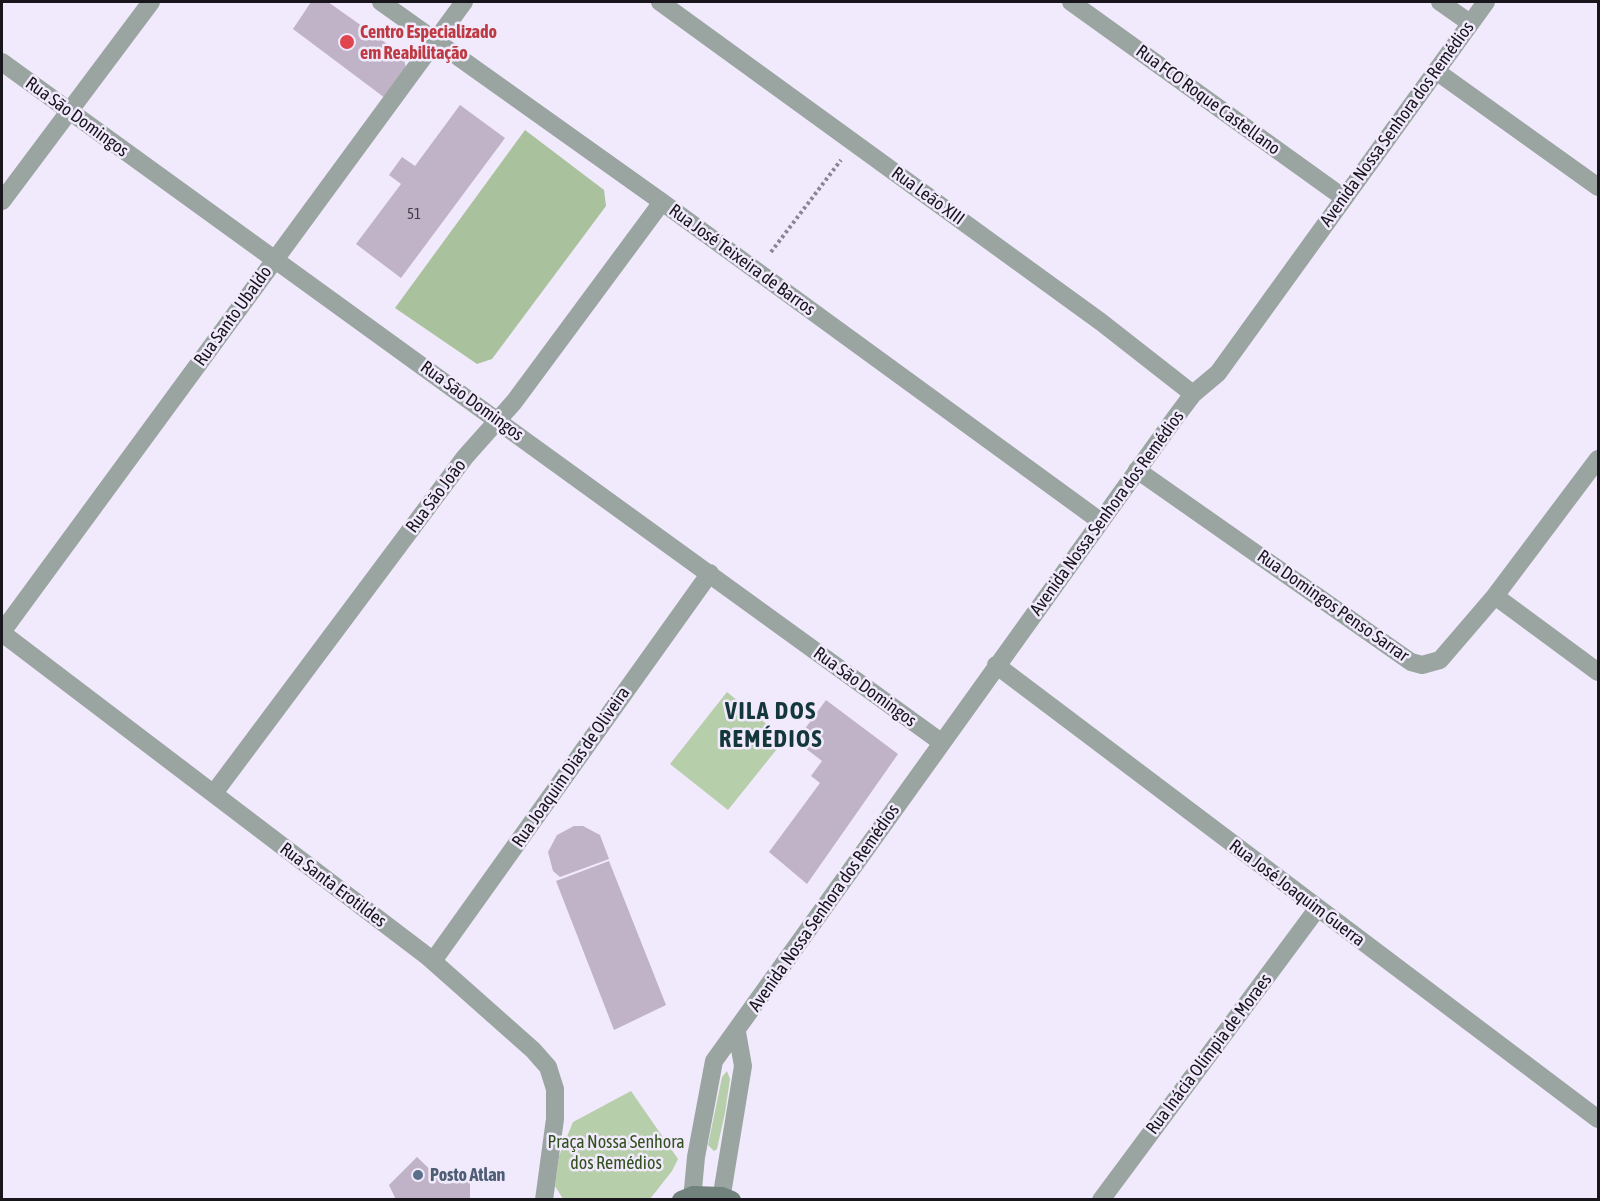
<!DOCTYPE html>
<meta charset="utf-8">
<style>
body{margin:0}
#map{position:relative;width:1600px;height:1201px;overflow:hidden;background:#f1eafc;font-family:"Asap Condensed",sans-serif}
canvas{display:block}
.frame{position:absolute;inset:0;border:3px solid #18151c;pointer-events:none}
</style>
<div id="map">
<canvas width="1600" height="1201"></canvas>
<div class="frame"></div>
</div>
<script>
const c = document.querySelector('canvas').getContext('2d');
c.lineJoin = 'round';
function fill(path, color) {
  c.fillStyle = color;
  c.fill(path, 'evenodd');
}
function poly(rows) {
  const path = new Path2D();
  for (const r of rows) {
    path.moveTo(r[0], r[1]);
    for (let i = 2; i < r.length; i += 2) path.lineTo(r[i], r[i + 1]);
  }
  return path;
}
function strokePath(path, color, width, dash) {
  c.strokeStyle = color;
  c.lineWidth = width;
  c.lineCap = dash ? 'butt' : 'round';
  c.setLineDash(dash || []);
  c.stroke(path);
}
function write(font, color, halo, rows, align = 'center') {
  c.font = font + ' "Asap Condensed",sans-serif';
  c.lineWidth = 5;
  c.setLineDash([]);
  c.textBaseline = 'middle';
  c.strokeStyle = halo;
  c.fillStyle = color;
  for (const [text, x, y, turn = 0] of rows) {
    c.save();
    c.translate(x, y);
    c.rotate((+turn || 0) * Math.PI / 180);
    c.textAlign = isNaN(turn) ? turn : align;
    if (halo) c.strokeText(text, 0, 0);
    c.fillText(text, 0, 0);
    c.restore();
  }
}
const green = poly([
 [727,692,785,739,728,810,670,764],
 [727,1071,730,1079,725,1113,717,1149,714,1151,708,1145,722,1077],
 [631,1091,678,1159,672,1171,650,1199,563,1199,555,1186,559,1156,573,1122]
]);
const forest = poly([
 [525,130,604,190,606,206,492,359,477,364,395,308]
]);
const building = poly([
 [311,2,328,2,403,55,406,68,385,98,293,29],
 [460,105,505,138,401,278,356,244,401,184,389,175,402,157,415,166],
 [826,700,898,754,807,884,769,852,820,783,811,776,822,761,796,741],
 [574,826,583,826,600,835,609,859,560,877,553,871,548,852,557,835],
 [609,861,666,1005,614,1030,556,881],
 [417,1157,445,1184,470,1180,470,1200,396,1200,389,1185]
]);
const path = poly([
 [771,252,841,160]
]);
const minor = poly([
 [381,2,662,202,1100,521],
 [660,2,1101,322,1193,394],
 [1071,2,1344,198],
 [1440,2,1470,23],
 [2,62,941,742],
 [1436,71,1598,187],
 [2,201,151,2],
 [1137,470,1411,662,1422,665,1440,660,1495,596,1598,459],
 [1495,596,1598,672],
 [2,632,464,2],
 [2,633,427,956,533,1050,548,1067,555,1089,555,1119,544,1200],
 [996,665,1598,1119],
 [214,793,465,457,514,402,662,202],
 [433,961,710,573],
 [1101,1200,1317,909]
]);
const tertiary = poly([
 [692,1200,696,1157,714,1061,1175,418,1193,394,1218,373,1486,2],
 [721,1200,743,1066,737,1032]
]);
const secondary = poly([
 [681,1200,693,1195,722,1196,732,1200]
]);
const markers = [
 [347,42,8,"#e0444e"],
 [418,1175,6,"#5c6f8a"]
];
const numberNames = [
 ["51",414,214]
];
const healthNames = [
 ["Centro Especializado",360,32],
 ["em Reabilitação",360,53]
];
const streetNames = [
 ["Rua FCO Roque Castellano",1208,100,36],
 ["Rua São Domingos",77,117,36],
 ["Avenida Nossa Senhora dos Remédios",1397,124,-54],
 ["Rua Leão XIII",928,196,36],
 ["Rua José Teixeira de Barros",742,260,36],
 ["Rua Santo Ubaldo",233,316,-54],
 ["Rua São Domingos",472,401,36],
 ["Rua São João",436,496,-53],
 ["Avenida Nossa Senhora dos Remédios",1107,513,-54],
 ["Rua Domingos Penso Sarrar",1333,606,35],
 ["Rua São Domingos",865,687,36],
 ["Rua Joaquim Dias de Oliveira",571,767,-55],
 ["Rua Santa Erotildes",333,885,37],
 ["Rua José Joaquim Guerra",1297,893,37],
 ["Avenida Nossa Senhora dos Remédios",824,908,-55],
 ["Rua Inácia Olímpia de Moraes",1209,1054,-53]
];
const parkNames = [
 ["Praça Nossa Senhora",616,1142],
 ["dos Remédios",616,1163]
];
const serviceNames = [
 ["Posto Atlan",430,1175]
];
const districtNames = [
 ["VILA DOS",771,711],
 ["REMÉDIOS",771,739]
];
fill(green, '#b7ceab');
fill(forest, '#a9c19c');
fill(building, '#c0b3c7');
strokePath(path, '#8a8592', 4, [3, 3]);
strokePath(minor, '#9aa5a1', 18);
strokePath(tertiary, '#9aa5a1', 18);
strokePath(secondary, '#72827d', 18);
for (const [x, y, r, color] of markers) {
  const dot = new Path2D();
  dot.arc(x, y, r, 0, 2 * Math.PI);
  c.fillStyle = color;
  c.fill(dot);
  strokePath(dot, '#f1eafc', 2);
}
write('15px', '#423c47', null, numberNames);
write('bold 18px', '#be3a42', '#f1eafc', healthNames, 'left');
write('18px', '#18151c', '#f1eafc', streetNames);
write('18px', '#33511e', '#f1eafc', parkNames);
write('bold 18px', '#4e5e75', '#f1eafc', serviceNames, 'left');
c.letterSpacing = '1.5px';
write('bold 24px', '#14373a', '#f1eafc', districtNames);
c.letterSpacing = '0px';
</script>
